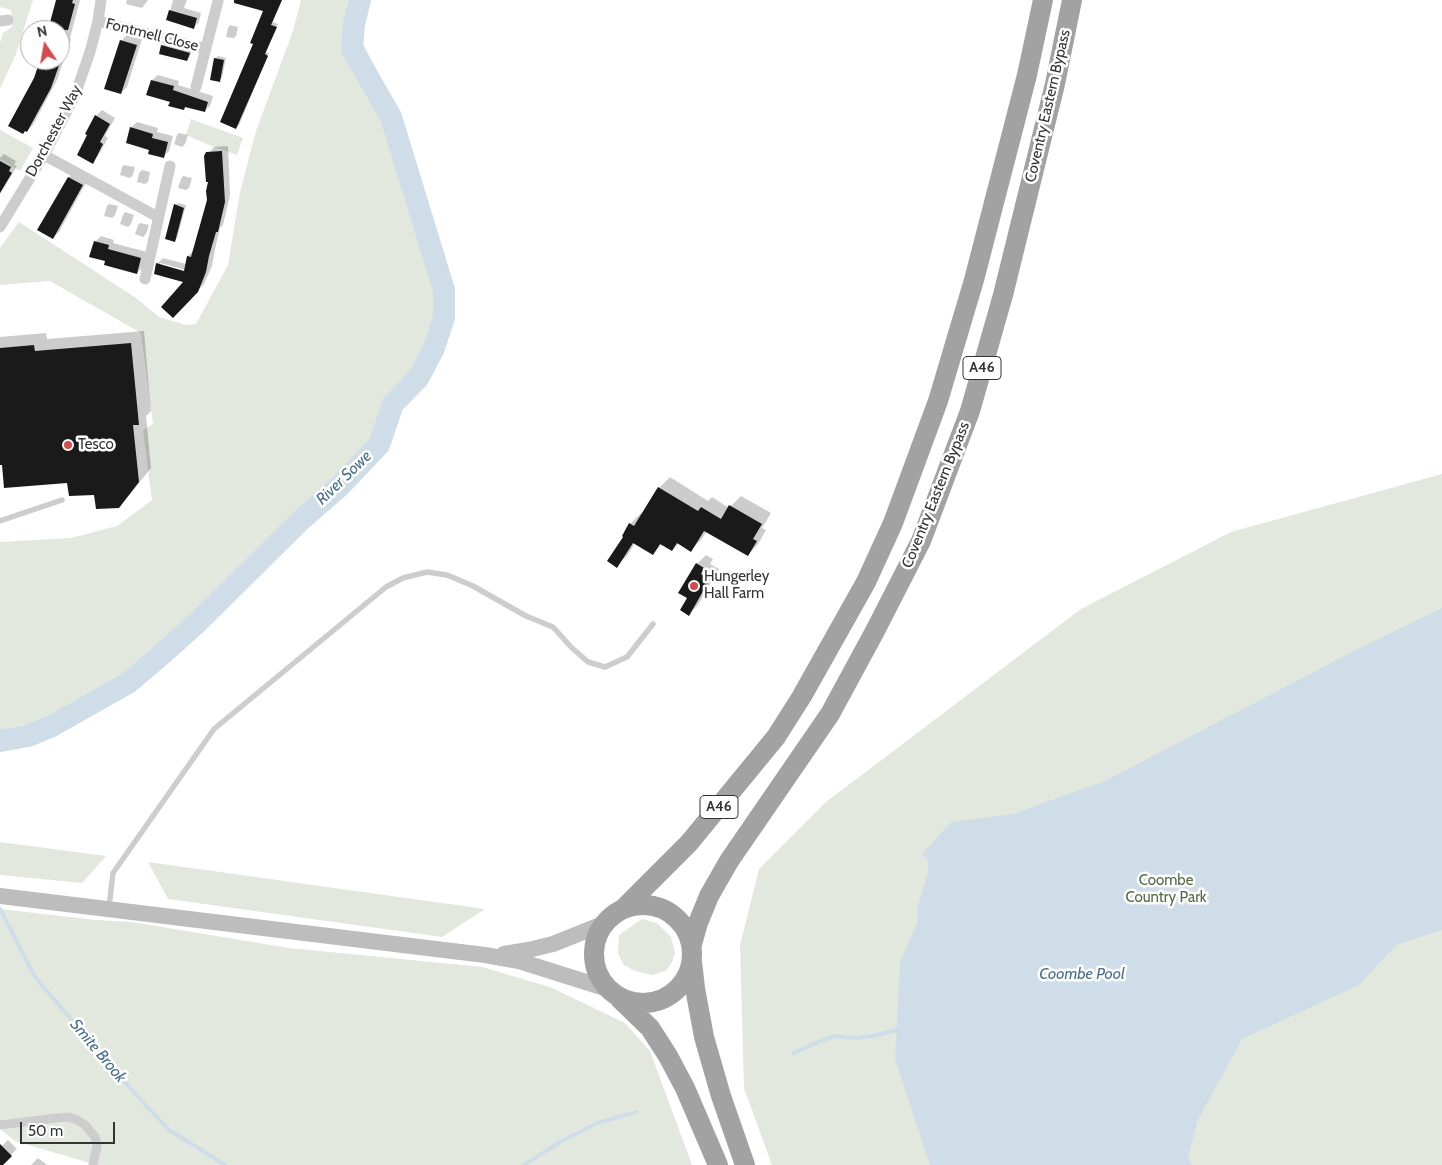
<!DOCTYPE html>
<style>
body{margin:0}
#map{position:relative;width:1442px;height:1165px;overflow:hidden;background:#fff;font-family:Cabin,sans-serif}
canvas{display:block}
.north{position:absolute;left:20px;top:20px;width:50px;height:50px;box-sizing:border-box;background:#fff;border:1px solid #adadad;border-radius:50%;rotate:348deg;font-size:14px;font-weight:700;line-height:20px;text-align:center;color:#333}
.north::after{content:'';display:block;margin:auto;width:18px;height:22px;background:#d24c4d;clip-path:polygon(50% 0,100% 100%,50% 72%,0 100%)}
.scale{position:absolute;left:20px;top:1122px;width:95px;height:22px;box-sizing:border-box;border:2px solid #333;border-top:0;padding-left:6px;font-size:15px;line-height:18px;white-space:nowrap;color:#333;-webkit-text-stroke:4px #fff;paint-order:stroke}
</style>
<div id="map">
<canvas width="1442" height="1165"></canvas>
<div class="north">N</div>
<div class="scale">50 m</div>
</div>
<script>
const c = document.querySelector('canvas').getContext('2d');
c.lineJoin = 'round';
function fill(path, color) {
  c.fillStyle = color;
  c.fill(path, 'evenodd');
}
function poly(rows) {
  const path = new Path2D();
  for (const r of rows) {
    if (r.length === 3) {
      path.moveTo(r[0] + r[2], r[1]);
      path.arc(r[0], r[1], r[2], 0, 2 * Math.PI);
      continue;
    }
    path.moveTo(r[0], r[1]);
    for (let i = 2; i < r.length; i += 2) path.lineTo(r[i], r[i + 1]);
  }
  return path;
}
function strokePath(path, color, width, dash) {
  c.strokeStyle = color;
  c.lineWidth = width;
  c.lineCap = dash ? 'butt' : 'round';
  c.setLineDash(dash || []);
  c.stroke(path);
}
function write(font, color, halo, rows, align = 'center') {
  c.font = font + ' Cabin,sans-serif';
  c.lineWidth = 5;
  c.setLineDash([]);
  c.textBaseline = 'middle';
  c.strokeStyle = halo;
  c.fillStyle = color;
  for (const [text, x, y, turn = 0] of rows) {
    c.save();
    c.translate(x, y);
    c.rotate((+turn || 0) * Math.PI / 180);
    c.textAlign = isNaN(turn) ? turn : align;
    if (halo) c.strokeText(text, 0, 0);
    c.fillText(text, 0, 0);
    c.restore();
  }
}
const green = poly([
 [0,0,33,0,16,54,0,89,0,43,3,33,12,27,11,10,0,7],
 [301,0,366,0,361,40,387,90,451,284,452,310,438,360,417,391,399,408,396,427,379,452,350,484,253,580,128,694,28,736,0,741,0,542,71,538,117,526,152,500,143,430,153,424,141,333,50,281,0,285,0,248,19,222,136,298,159,317,186,325,196,324,228,265,240,192,256,131,293,31],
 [191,119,243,138,237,155,214,147,186,135],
 [0,130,33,148,20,171,0,159],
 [1442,474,1442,1165,772,1165,744,1088,740,945,759,869,826,802,1081,609,1231,532],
 [0,842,106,856,82,883,0,875],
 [148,862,485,909,442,937,168,899],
 [0,909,96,920,132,922,289,948,482,967,550,987,625,1023,650,1051,692,1165,96,1165,15,1141,0,1129],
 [642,919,657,923,671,937,675,953,672,962,666,971,652,975,635,971,624,965,618,954,619,935]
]);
const water = poly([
 [1442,608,1442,930,1396,945,1359,985,1242,1039,1198,1120,1188,1157,1192,1165,930,1165,895,1059,900,963,918,921,917,909,928,873,928,860,922,854,951,822,1013,814,1105,781,1356,650]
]);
const shadow = poly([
 [57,0,80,0,70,38,71,39,57,80,33,125,27,131,35,78,41,60,60,60,60,30,49,30],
 [127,0,148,0,142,8,126,4],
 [173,0,187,0,184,8,201,13,199,22,194,27,168,20],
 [236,0,282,0,273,22,278,24,266,52,269,53,239,125,236,128,255,43,265,10],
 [230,25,238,27,236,36,234,38,226,37,228,28],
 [127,35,142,39,127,87,121,93,121,41],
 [165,43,192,50,190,57,187,60,162,46],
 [218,56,226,58,222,78,219,80,215,59],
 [158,75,179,81,178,85,213,96,210,106,204,111,187,106,184,109,171,101,152,80],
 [102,110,115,118,105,136,108,138,98,156,92,162,96,116],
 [137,122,158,128,157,132,173,136,169,151,163,157,151,149,131,128],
 [179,133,188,135,185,144,182,147,174,144,177,135],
 [228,146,230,195,223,225,220,228,215,249,212,266,204,284,173,316,163,307,185,282,155,273,157,264,163,258,186,264,188,256,194,250,208,200,208,192,210,182,207,181,206,157,214,147],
 [160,263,190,271,190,274,160,266],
 [4,154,16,161,14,165,17,166,0,194,0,158],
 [124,165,135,167,133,175,130,178,120,175,122,167],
 [142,170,150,172,148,182,145,184,137,182,139,173],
 [75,171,88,179,59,232,53,238,39,230,69,177],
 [183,176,192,178,189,188,186,190,178,188,181,179],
 [178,203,186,205,177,238,175,241,175,205],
 [109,204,118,206,115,215,112,218,104,216,107,206],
 [125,212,134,215,131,224,128,227,120,224,123,215],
 [140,223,149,225,146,234,143,237,135,234,138,225],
 [101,236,114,240,113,243,147,252,143,267,137,273,106,260,95,242],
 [144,331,151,411,146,416,151,468,131,493,118,506,95,494,68,482,0,464,0,337,46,333,47,339],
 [670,477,708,501,712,497,729,508,741,496,771,513,762,528,766,530,758,544,748,555,707,531,701,540,691,550,679,543,672,550,662,544,653,554,635,543,627,556,616,566,625,537,623,535,630,524,641,513,643,514,659,488],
 [706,555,713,559,710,564,719,569,698,605,689,614,689,598,697,564],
 [8,1140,17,1149,0,1165,0,1148],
 [38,1158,47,1165,31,1165]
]);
const stream = poly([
 [0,909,35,977,130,1088,168,1129,225,1165],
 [794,1053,820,1041,836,1036,855,1038,873,1036,897,1030],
 [524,1165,560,1142,597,1123,636,1112]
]);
const river = poly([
 [0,741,28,736,52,726,128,683,160,656,198,622,301,520,339,487,379,445,393,404,419,377,434,348,444,317,444,290,391,117,352,49,354,24,360,0]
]);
const building = poly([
 [56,0,73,0,72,3,75,4,68,30,48,30],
 [234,0,282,0,271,25,277,27,265,54,268,56,236,129,220,122,253,44,250,43,263,11,234,3],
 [169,10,197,18,194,29,166,20],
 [120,40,137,45,121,94,104,89],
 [161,45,190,53,187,61,159,54],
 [214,58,224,60,220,82,210,80],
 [40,60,61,60,51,88,27,132,25,131,23,134,8,126,34,78],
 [151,80,174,86,173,90,208,102,205,112,185,107,184,110,168,106,170,102,146,95],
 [95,115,110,124,100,142,103,144,93,164,77,155,87,135,85,134],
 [130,127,153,134,152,138,168,142,164,158,148,154,149,150,126,143],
 [222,151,225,202,218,232,216,232,209,256,206,272,198,292,173,318,161,307,183,282,154,274,156,263,184,271,187,256,191,257,207,200,206,191,208,182,206,182,204,156,206,152],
 [0,161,11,167,9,171,12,173,0,193],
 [68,177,83,185,53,239,37,230],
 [174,204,184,208,175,242,165,239],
 [94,241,109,245,108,249,141,258,137,274,104,265,105,261,89,257],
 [131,343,139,425,133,425,139,482,119,508,96,509,94,495,69,496,67,483,4,488,2,465,0,465,0,348,34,345,35,351],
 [658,487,698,511,701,507,721,519,729,505,762,524,753,539,757,541,748,556,704,531,691,552,677,543,672,551,660,544,653,555,633,543,617,568,607,561,623,537,622,536,629,523,634,526],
 [696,563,704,568,701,574,710,579,689,616,680,610,687,598,678,593],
 [0,1144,12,1156,3,1165,0,1165]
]);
const service = poly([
 [0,521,62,500],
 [109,907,113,873,214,729,386,587,403,578,427,572,447,575,473,586,526,616,553,627,572,648,588,662,605,667,627,657,653,624]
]);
const pedestrian = poly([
 [0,1125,57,1118,68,1117,77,1120,85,1125,95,1137,97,1146,93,1165]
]);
const minor = poly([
 [0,21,8,20],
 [98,21,206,49],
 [196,87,218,1],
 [44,155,158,217],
 [0,227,44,155,75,95,90,52,98,21,101,0],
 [145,279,170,166]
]);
const secondary = poly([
 [0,896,485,955,519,961,608,989],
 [504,954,528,950,553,944,603,924]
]);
const trunk = poly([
 [643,954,49],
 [624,908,689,843,776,737,802,696,866,582,893,523,938,401,974,280,1027,75,1043,0],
 [692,944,698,923,709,896,729,861,830,714,875,631,921,541,970,411,1003,295,1055,84,1072,0],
 [692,962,695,988,704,1037,721,1096,745,1165],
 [620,999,650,1028,668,1056,685,1088,718,1165]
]);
const markers = [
 [68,445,5,"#d24c4d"],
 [694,586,5,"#d24c4d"]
];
const shields = [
 [982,368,38],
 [719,807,38]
];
const shieldNames = [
 ["A46",982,368],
 ["A46",719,807]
];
const streetNames = [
 ["Fontmell Close",152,35,14],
 ["Coventry Eastern Bypass",1048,106,-77],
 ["Dorchester Way",54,131,-62],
 ["Coventry Eastern Bypass",936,495,-68]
];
const poiNames = [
 ["Tesco",78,445],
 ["Hungerley",704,577],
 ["Hall Farm",704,594]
];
const parkNames = [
 ["Coombe",1166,881],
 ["Country Park",1166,898]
];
const waterNames = [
 ["River Sowe",344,478,-44],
 ["Coombe Pool",1082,974],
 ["Smite Brook",98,1051,50]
];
fill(green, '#e2e8dd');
fill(water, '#cfdde8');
fill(shadow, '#0003');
strokePath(stream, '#cfdde8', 4);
strokePath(river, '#cfdde8', 22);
fill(building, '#1a1a1a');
strokePath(service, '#cdcdcd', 5.5);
strokePath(pedestrian, '#cdcdcd', 9);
strokePath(minor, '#cdcdcd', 11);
strokePath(secondary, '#bdbdbd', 16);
strokePath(trunk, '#a2a2a2', 20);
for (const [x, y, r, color] of markers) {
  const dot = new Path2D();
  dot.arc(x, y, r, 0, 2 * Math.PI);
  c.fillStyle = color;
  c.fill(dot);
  strokePath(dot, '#fff', 2);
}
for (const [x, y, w] of shields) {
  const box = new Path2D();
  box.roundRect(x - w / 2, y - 11.5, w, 23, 4);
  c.fillStyle = '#fff';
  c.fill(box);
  strokePath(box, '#333', 1);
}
write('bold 14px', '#333', null, shieldNames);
write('15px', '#333', '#fff', streetNames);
write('15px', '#333', '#fff', poiNames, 'left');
write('15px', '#536a44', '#fff', parkNames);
write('italic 16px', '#496e8d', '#fff', waterNames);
</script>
